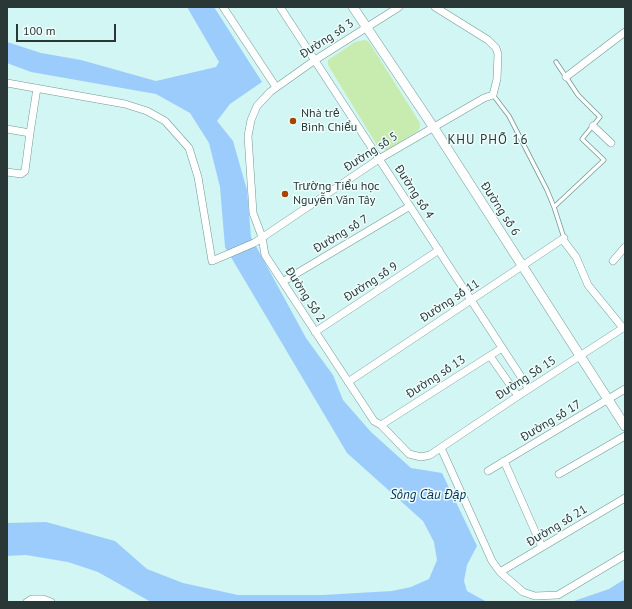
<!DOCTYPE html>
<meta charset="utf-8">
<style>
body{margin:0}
#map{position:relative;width:632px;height:609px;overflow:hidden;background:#d1f6f3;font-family:"PT Sans",sans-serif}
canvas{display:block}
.frame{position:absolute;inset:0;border:8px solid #293837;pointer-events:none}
.scale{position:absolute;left:16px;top:24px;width:100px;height:18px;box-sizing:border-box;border:2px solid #293837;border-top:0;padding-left:5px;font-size:12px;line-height:14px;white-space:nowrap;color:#293837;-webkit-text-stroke:3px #effefd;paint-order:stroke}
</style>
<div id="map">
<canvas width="632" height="609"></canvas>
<div class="frame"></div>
<div class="scale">100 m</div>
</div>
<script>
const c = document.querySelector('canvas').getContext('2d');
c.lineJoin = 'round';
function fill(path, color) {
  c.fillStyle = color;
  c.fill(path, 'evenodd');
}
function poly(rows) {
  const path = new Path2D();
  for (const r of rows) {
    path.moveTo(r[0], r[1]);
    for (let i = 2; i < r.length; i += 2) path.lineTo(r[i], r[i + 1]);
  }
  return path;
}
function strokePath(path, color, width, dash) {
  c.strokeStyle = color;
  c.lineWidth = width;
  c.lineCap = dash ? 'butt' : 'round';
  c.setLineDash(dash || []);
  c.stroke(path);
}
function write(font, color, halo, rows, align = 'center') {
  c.font = font + ' "PT Sans",sans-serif';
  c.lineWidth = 3;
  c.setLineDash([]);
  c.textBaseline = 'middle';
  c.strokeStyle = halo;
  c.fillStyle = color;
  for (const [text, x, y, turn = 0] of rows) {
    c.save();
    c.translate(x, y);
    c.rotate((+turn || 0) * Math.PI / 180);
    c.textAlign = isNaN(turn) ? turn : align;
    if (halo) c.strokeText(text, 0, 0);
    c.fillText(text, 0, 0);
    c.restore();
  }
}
const green = poly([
 [365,40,369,42,420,123,420,127,418,131,387,150,382,150,378,147,328,65,328,60,355,42]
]);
const water = poly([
 [187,7,214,7,262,82,230,104,217,121,233,141,247,190,251,237,306,338,333,375,343,400,371,432,411,468,442,473,477,546,467,565,464,581,467,591,487,602,151,602,98,572,68,562,26,555,7,556,7,523,46,522,115,541,147,569,183,583,238,595,323,595,392,591,411,587,429,579,437,560,434,542,423,521,347,453,225,247,220,187,209,143,190,113,156,94,31,72,7,63,7,42,41,53,81,60,156,81,216,67,219,62],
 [625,579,625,602,571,602,609,589]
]);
const service = poly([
 [493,95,509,116,547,190,554,207,564,238],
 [554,207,604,160,582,139,600,117,578,95,556,62]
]);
const minor = poly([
 [223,7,276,87],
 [280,7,529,389],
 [399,7,315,60,270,92,257,106,251,120,248,136,253,213,262,237,265,255,374,421,381,425,409,454,421,457,430,455,518,396,623,328,588,285,576,257,563,240],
 [566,77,625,32],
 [7,83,125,104,147,111,165,121,189,148,198,177,212,261,254,243,379,159,484,98,493,95,497,79,498,54,496,48,488,40,435,7],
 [593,126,611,143],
 [7,129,30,133,37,88],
 [7,172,21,174,25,171,30,133],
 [613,261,625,247],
 [284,281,410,206],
 [315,332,439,250],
 [490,356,518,396],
 [348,382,564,238],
 [381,425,502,348],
 [441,448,492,561,500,572,523,592,535,596,558,595,625,555],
 [504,461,542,547],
 [488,471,625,389],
 [559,474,625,436],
 [500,572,625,498],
 [27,602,32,599,43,599,51,602]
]);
const tertiary = poly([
 [353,7,434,128,625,426]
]);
const markers = [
 [293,121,4,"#a64401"],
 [285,194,4,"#a64401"]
];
const streetNames = [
 ["Đường số 3",327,39,-33],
 ["Đường số 5",371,152,-33],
 ["Đường số 4",414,192,57],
 ["Đường số 6",500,209,57],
 ["Đường số 7",341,234,-31],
 ["Đường số 9",371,282,-33],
 ["Đường Số 2",305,295,57],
 ["Đường số 11",450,301,-33],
 ["Đường số 13",436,377,-33],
 ["Đường Số 15",526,378,-33],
 ["Đường số 17",551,421,-31],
 ["Đường số 21",557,526,-31]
];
const poiNames = [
 ["Nhà trẻ",301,114],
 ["Bình Chiểu",301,128],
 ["Trường Tiểu học",293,187],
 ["Nguyễn Văn Tây",293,201]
];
const neighbourhoodNames = [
 ["KHU PHỐ 16",488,140]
];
const waterNames = [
 ["Sông Cầu Đập",428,495]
];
fill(green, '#c8ebaf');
fill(water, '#9cccfc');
strokePath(service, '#749895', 5);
strokePath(minor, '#749895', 8);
strokePath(tertiary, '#749895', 10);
strokePath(service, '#fff', 3.5);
strokePath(minor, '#fff', 7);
strokePath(tertiary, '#fff', 9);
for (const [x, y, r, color] of markers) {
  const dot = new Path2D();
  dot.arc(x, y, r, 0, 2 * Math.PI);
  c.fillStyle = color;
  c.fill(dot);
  strokePath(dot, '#effefd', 1.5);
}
write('12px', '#293837', '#effefd', streetNames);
write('12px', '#293837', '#effefd', poiNames, 'left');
c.letterSpacing = '1px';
write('13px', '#293837', '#effefd', neighbourhoodNames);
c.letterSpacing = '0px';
write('italic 13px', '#013055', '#effefd', waterNames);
</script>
